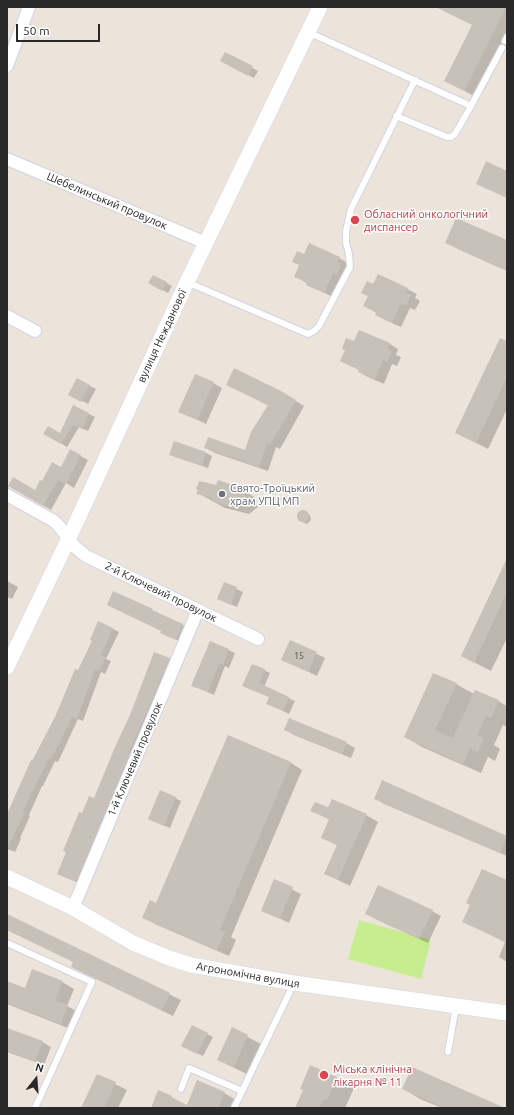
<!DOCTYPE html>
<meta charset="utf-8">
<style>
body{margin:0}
#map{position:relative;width:514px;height:1115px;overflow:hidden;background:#ece4da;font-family:Ubuntu,sans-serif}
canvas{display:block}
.frame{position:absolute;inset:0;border:8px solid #292929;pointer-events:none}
.north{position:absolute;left:16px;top:1059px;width:40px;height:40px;-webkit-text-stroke:3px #fff;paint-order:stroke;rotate:17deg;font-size:11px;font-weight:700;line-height:16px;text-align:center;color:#292929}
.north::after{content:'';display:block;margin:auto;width:14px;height:18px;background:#292929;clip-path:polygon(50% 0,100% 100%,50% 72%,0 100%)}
.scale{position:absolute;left:16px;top:24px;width:84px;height:18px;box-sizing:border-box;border:2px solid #292929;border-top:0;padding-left:5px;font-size:12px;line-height:14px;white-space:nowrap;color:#292929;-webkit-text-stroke:3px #fff;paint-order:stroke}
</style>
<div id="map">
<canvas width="514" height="1115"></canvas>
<div class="frame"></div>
<div class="north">N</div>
<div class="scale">50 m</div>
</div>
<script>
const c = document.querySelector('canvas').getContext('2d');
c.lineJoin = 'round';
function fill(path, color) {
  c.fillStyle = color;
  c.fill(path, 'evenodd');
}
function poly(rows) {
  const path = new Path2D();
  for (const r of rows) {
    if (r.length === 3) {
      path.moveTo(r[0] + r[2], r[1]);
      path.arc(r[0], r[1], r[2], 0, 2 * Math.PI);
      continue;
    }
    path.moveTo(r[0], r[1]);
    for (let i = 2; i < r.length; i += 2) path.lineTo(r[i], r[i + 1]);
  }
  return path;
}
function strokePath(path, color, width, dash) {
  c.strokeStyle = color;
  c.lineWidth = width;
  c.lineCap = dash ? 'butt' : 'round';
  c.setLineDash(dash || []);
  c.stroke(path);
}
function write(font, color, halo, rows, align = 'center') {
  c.font = font + ' Ubuntu,sans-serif';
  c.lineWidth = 3;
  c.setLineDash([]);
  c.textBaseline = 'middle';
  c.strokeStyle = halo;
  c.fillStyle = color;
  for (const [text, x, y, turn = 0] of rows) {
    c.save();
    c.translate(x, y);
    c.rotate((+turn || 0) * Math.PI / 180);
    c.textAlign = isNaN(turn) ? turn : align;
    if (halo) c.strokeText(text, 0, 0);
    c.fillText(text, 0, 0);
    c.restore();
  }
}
const pitch = poly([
 [359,920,431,940,421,979,348,959]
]);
const shadow = poly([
 [436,7,507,7,507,35,476,97,457,87,473,25],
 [226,53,258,71,254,78,227,64],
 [507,241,507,271,458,249,447,242],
 [304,255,339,258,348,263,346,268,350,270,333,297,316,289,295,276],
 [379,275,417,294,415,298,420,301,415,310,410,308,401,327,385,320,377,313,364,306],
 [153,276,172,286,168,293,150,283],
 [507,342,507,409,488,449,457,433],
 [355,343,390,344,398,349,396,355,401,357,397,366,392,364,384,384,368,377,359,372,360,370,341,361],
 [77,379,96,389,88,404,69,394],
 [213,383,222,388,206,424,180,411],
 [236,389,281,392,304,406,280,449,276,447,268,471,215,453,206,448,246,451,269,406],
 [73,406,95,417,88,431,79,427,67,447,44,433,60,434],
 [174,442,206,453,212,456,208,468,176,457,170,454],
 [71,451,88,460,74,488,66,483,51,510,10,486,35,491,61,468],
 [217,486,238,488,256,498,255,501,258,507,249,514,225,508,198,493,199,490],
 [301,511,309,514,311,518,310,521,307,524,300,521,297,518,298,514],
 [507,560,507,638,491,671,462,656],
 [7,581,18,587,12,599,7,597],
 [225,584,243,592,237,607,219,599],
 [114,592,189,628,182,642,167,636],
 [99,622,119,632,106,659,111,661,105,674,101,672,83,721,78,719,58,762,55,761,43,786,42,786,29,815,30,816,20,838,21,839,15,852,7,849,7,816,78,671,93,640],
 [291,641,325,658,317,676,290,663],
 [210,642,235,653,229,668,225,666,214,695,198,688],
 [169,659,175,662,82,884,64,877,58,873,82,814,95,799],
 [264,670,270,673,264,687,295,701,289,714,273,706,270,697,249,689],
 [456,684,474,694,498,701,507,706,507,727,503,725,494,745,500,749,495,761,488,757,481,773,422,747,405,737],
 [286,730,346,743,355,748,351,758,294,735],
 [228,736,291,763,302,770,231,937,236,940,229,956,155,924,144,917,156,904],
 [382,782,507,837,507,856,384,804,375,798],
 [175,798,181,801,170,828,149,819],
 [328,809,366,815,378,822,350,886,326,874,338,846,322,837,330,820,312,810],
 [274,881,301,894,289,923,262,910],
 [507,881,507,962,499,957,505,942,476,928,471,905],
 [432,911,441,916,428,943,375,919],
 [7,915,181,1000,173,1016,84,973,74,962,7,930],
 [62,982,74,989,67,1006,80,1013,73,1030,7,1004,7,983,25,990],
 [7,1029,42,1042,51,1047,44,1065,7,1052],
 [232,1029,265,1046,251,1076,218,1060],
 [207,1034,213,1037,203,1056,188,1049],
 [311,1066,337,1078,354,1088,345,1108,296,1108,304,1090],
 [97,1075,127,1090,118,1108,82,1108],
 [198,1082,224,1093,236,1100,233,1108,152,1108,171,1097,188,1106],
 [404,1089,503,1108,442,1108,420,1099]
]);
const building = poly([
 [436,7,506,7,464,91,444,81,472,25],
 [225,52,253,66,248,76,220,61],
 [486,161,507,171,507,198,476,184],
 [456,218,507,240,507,270,445,243],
 [309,243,340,257,337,262,341,264,337,275,333,273,324,293,306,285,307,282,294,277,299,265,292,262,297,251,304,254],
 [378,274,408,288,406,293,411,295,406,306,401,303,392,323,375,315,376,312,363,306,368,296,361,293,367,281,373,284],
 [153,275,167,282,162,291,148,283],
 [359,330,390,343,388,349,392,351,387,362,383,360,375,379,358,372,359,370,340,361,345,350,342,349,346,338,354,341],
 [500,338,507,341,507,377,476,443,455,433],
 [234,368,281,391,296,400,270,445,267,443,259,467,204,448,208,437,245,450,251,432,268,405,226,385],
 [195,374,214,382,197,420,178,412],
 [77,378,90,385,81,402,68,395],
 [73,405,89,413,82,429,73,425,61,444,43,434,48,426,60,433],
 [174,441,206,452,202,466,169,455],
 [70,449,81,455,66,484,58,480,43,506,8,486,13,477,35,490,40,480,42,481,52,462,61,467],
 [218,480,239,487,239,488,244,490,244,493,246,498,244,503,234,508,212,501,213,498,196,494,198,490,196,489,199,481,216,485],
 [303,516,6],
 [507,558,507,592,474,663,461,656],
 [224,582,237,587,231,605,217,599],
 [113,591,153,609,152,610,183,624,176,640,160,633,161,631,107,605],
 [98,621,113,628,101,655,106,657,99,671,95,669,77,719,72,717,51,759,49,758,23,811,25,812,7,849,7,814,31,760,32,761,55,717,75,669,78,670,92,641,90,640],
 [290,640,317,652,308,672,281,660],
 [210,641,229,649,223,665,219,664,208,692,191,686],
 [154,652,170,658,129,752,130,753,76,882,57,874,66,852,63,851,79,812,82,813,89,796,94,798,115,747,130,715],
 [252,664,265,669,259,683,289,697,283,711,266,704,269,697,242,686],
 [433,673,457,683,435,730,453,738,475,690,499,700,491,718,486,716,477,735,484,738,478,752,470,748,463,764,404,737],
 [289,718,347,742,342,754,284,730],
 [228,735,291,762,220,930,225,932,217,950,142,918,150,900,156,903],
 [382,780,507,836,500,853,374,799],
 [160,790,176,797,164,826,148,819],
 [332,799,367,814,338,880,324,874,337,845,321,838,329,819,310,811,315,802,328,807],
 [482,869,507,880,507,942,462,922,470,905,466,903],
 [274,879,293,887,280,919,261,911],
 [378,885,433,910,419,939,365,914],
 [7,914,170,993,162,1010,71,967,73,962,7,930],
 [32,969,63,981,55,1000,68,1005,61,1024,7,1003,7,981,25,988],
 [192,1025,208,1033,197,1054,181,1046],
 [232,1027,248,1035,234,1067,217,1060],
 [7,1028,43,1041,35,1061,7,1051],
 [310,1065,337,1077,327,1100,323,1099,319,1108,295,1108,303,1090,300,1089],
 [412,1067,505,1108,445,1108,402,1089],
 [97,1074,116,1082,104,1108,81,1108],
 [197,1080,225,1092,218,1108,151,1108,158,1090,172,1096,171,1098,187,1105]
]);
const service = poly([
 [308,32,471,106],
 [505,41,507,37],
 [396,116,447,137,451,137,455,134,471,106,502,48],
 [187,282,308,334,314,331,319,326,350,267,349,254,346,243,346,231,351,209,415,80],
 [7,943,92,982,35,1108],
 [448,1052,456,1006],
 [181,1089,189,1068,242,1091],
 [234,1108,294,983]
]);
const minor = poly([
 [7,66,29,7],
 [7,159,206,243],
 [7,316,35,331],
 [7,495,54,521,59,526,75,547,86,556,258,639],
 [73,908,198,610]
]);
const tertiary = poly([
 [7,667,69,538,187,282,320,7],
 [7,877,73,908,133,943,169,958,191,965,294,983,507,1013]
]);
const markers = [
 [355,220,5,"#e0444e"],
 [222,494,4,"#6b7280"],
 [324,1075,5,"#e0444e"]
];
const numberNames = [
 ["15",299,656]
];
const streetNames = [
 ["Шебелинський провулок",107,201,23],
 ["вулиця Нежданової",162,336,-65],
 ["2-й Ключевий провулок",161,592,26],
 ["1-й Ключевий провулок",135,759,-67],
 ["Агрономічна вулиця",248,975,10]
];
const healthNames = [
 ["Обласний онкологічний",364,214],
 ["диспансер",364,227],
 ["Міська клінічна",333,1069],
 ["лікарня № 11",333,1082]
];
const worshipNames = [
 ["Свято-Троїцький",230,488],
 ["храм УПЦ МП",230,501]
];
fill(pitch, '#c7ed90');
fill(shadow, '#0003');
fill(building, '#c7c1ba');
strokePath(service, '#d0d4e3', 8);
strokePath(minor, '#d0d4e3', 14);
strokePath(tertiary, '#d0d4e3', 16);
strokePath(service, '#fff', 6);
strokePath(minor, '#fff', 12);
strokePath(tertiary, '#fff', 15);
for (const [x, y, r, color] of markers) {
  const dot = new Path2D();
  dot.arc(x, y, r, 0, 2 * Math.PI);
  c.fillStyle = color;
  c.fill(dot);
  strokePath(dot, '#fff', 1.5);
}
write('9px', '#504f4d', null, numberNames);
write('11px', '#292929', '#fff', streetNames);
write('11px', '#be3a42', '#fff', healthNames, 'left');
write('11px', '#5b616d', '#fff', worshipNames, 'left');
</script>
